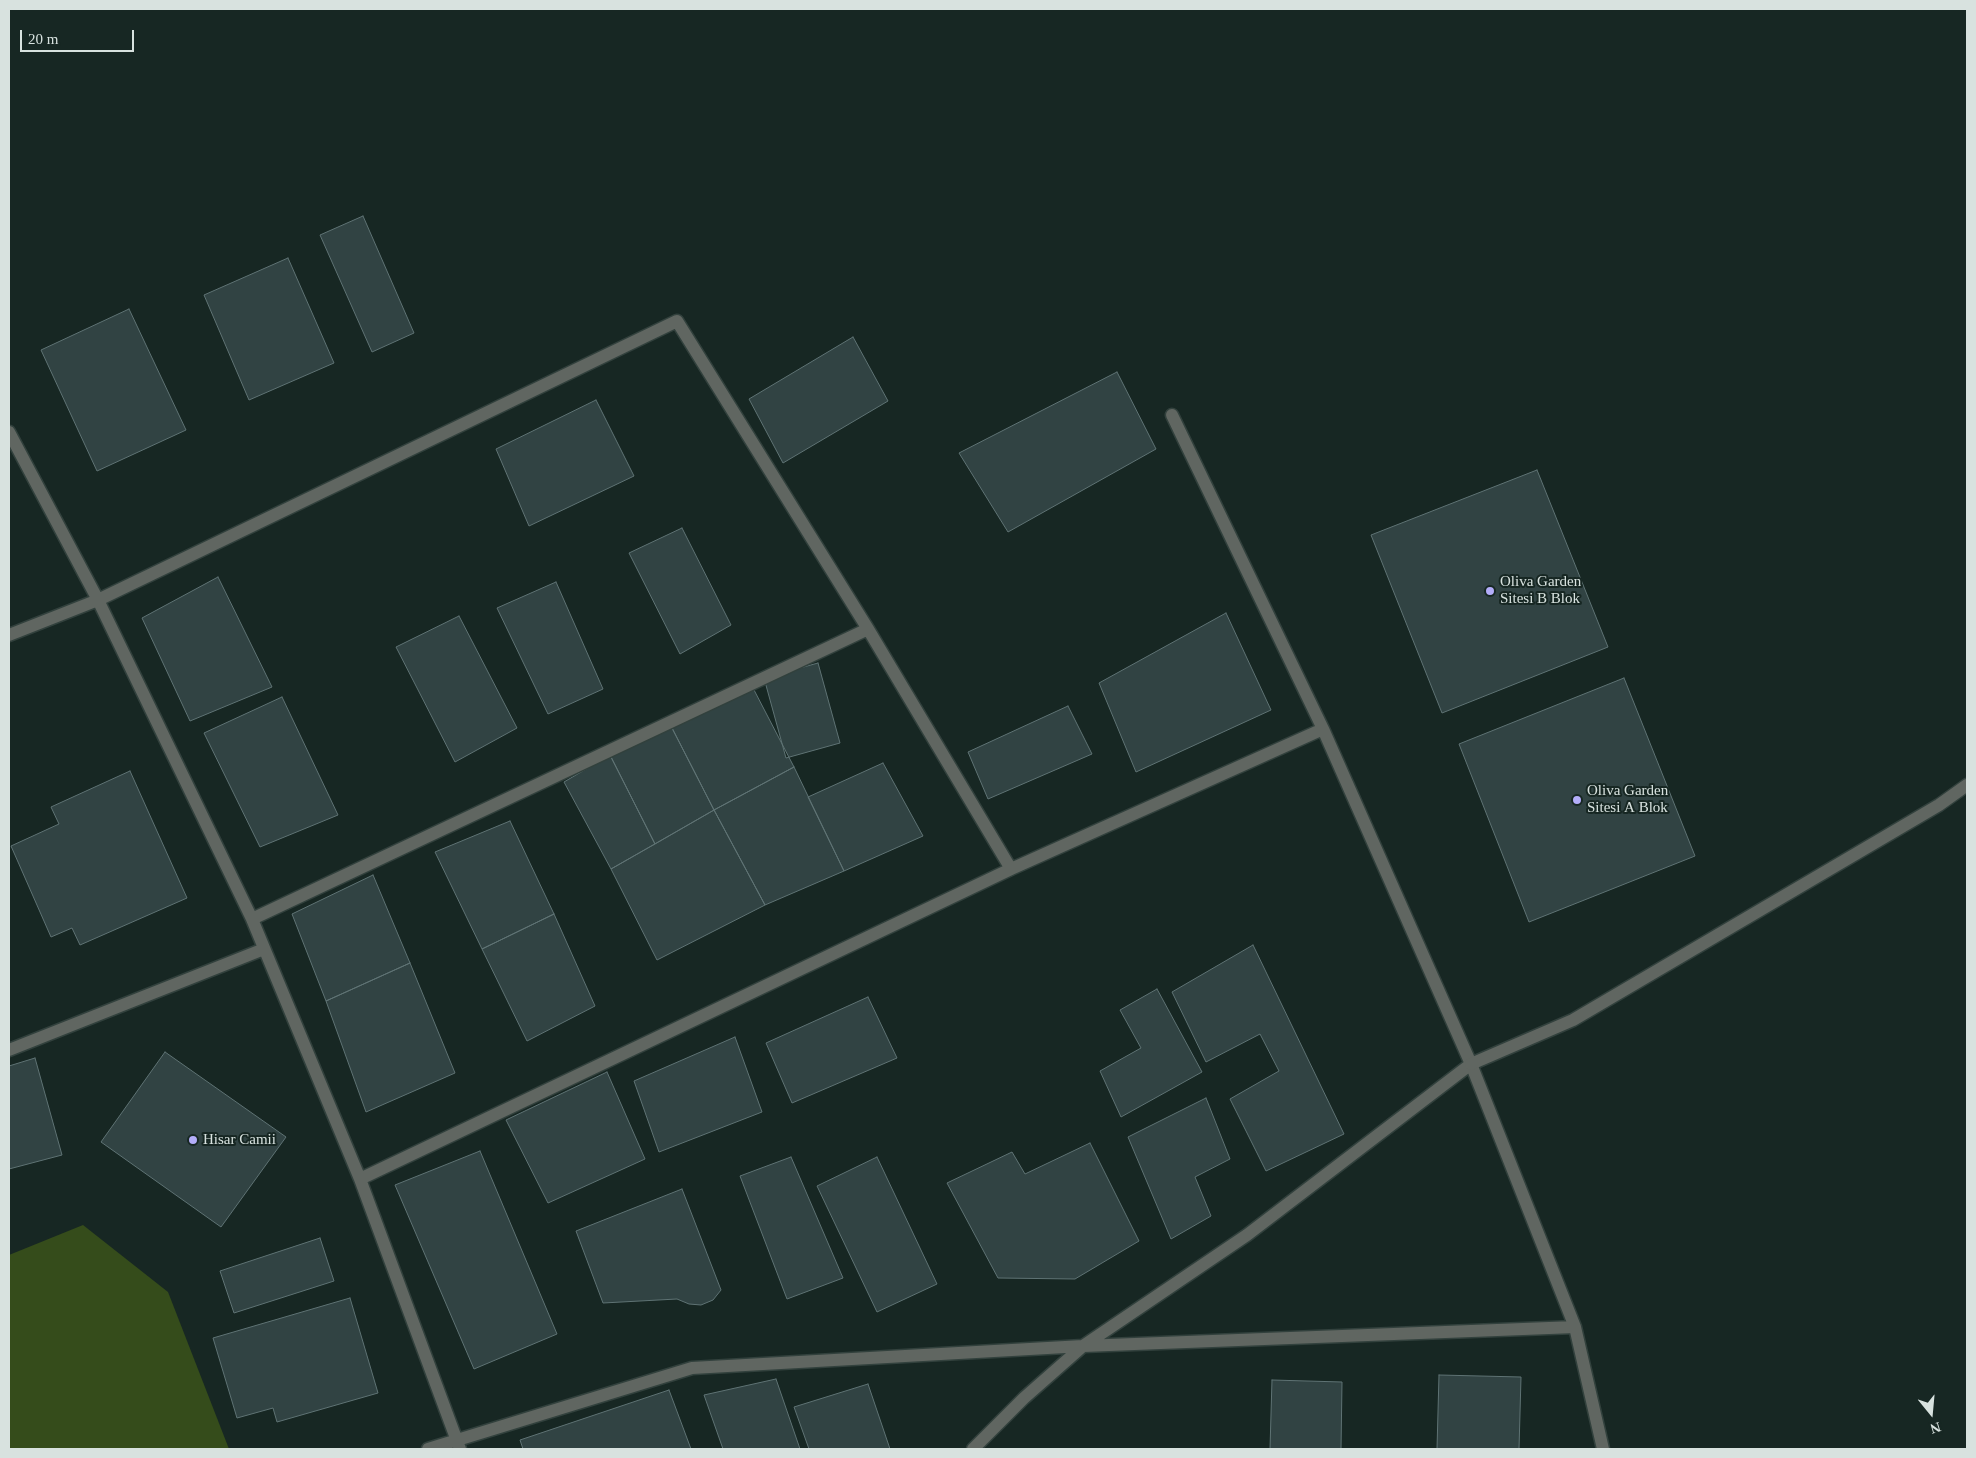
<!DOCTYPE html>
<style>
body{margin:0}
#map{position:relative;width:1976px;height:1458px;overflow:hidden;background:#172723;font-family:"Times New Roman",serif}
canvas{display:block}
.frame{position:absolute;inset:0;border:10px solid #d8e2df;pointer-events:none}
.north{position:absolute;left:1906px;top:1388px;width:50px;height:50px;-webkit-text-stroke:4px #172723;paint-order:stroke;rotate:163deg;font-size:14px;font-weight:700;line-height:20px;text-align:center;color:#d8e2df}
.north::after{content:'';display:block;margin:auto;width:18px;height:22px;background:#d8e2df;clip-path:polygon(50% 0,100% 100%,50% 72%,0 100%)}
.scale{position:absolute;left:20px;top:30px;width:114px;height:22px;box-sizing:border-box;border:2px solid #d8e2df;border-top:0;padding-left:6px;font-size:15px;line-height:18px;white-space:nowrap;color:#d8e2df;-webkit-text-stroke:4px #172723;paint-order:stroke}
</style>
<div id="map">
<canvas width="1976" height="1458"></canvas>
<div class="frame"></div>
<div class="north">N</div>
<div class="scale">20 m</div>
</div>
<script>
const c = document.querySelector('canvas').getContext('2d');
c.lineJoin = 'round';
function fill(path, color) {
  c.fillStyle = color;
  c.fill(path, 'evenodd');
}
function poly(rows) {
  const path = new Path2D();
  for (const r of rows) {
    path.moveTo(r[0], r[1]);
    for (let i = 2; i < r.length; i += 2) path.lineTo(r[i], r[i + 1]);
  }
  return path;
}
function strokePath(path, color, width, dash) {
  c.strokeStyle = color;
  c.lineWidth = width;
  c.lineCap = dash ? 'butt' : 'round';
  c.setLineDash(dash || []);
  c.stroke(path);
}
function write(font, color, halo, rows, align = 'center') {
  c.font = font + ' "Times New Roman",serif';
  c.lineWidth = 4;
  c.setLineDash([]);
  c.textBaseline = 'middle';
  c.strokeStyle = halo;
  c.fillStyle = color;
  for (const [text, x, y, turn = 0] of rows) {
    c.save();
    c.translate(x, y);
    c.rotate((+turn || 0) * Math.PI / 180);
    c.textAlign = isNaN(turn) ? turn : align;
    if (halo) c.strokeText(text, 0, 0);
    c.fillText(text, 0, 0);
    c.restore();
  }
}
const green = poly([
 [83,1225,168,1292,229,1449,9,1449,9,1255]
]);
const building = poly([
 [363,216,414,333,372,352,320,235,363,216],
 [288,258,334,363,249,400,204,295,288,258],
 [129,309,186,430,97,471,41,350,129,309],
 [853,337,888,401,783,463,749,399,853,337],
 [1117,372,1156,449,1008,532,959,453,1117,372],
 [596,400,634,476,529,526,496,449,596,400],
 [1537,470,1608,647,1442,713,1371,535,1537,470],
 [682,528,731,625,680,654,629,553,682,528],
 [218,577,272,687,190,721,142,618,218,577],
 [556,582,603,689,548,714,497,608,556,582],
 [1226,613,1271,710,1136,772,1099,683,1226,613],
 [459,616,517,728,455,762,396,647,459,616],
 [818,663,840,743,786,758,764,678,818,663],
 [1624,678,1695,856,1529,922,1459,744,1624,678],
 [753,688,794,767,714,810,672,728,753,688],
 [282,697,338,815,260,847,204,733,282,697],
 [1068,706,1092,754,988,799,968,752,1068,706],
 [672,728,714,810,655,844,610,755,672,728],
 [610,755,655,844,611,869,564,782,610,755],
 [883,763,923,836,844,871,808,797,883,763],
 [794,767,844,871,765,905,714,810,794,767],
 [130,771,187,898,80,945,72,928,51,937,11,846,59,824,51,807,130,771],
 [714,810,765,905,657,960,611,869,714,810],
 [510,821,554,914,482,949,435,852,510,821],
 [373,875,410,963,326,1001,292,914,373,875],
 [554,914,595,1006,527,1041,482,949,554,914],
 [1253,945,1344,1134,1266,1171,1230,1099,1279,1071,1260,1034,1206,1062,1172,992,1253,945],
 [410,963,455,1073,366,1112,326,1001,410,963],
 [1157,989,1202,1072,1121,1117,1100,1071,1141,1048,1120,1010,1157,989],
 [868,997,897,1058,792,1103,766,1043,868,997],
 [735,1037,762,1112,659,1152,634,1081,735,1037],
 [165,1052,286,1137,221,1227,101,1142,165,1052],
 [35,1058,62,1155,9,1169,9,1066,35,1058],
 [607,1072,645,1159,548,1203,506,1120,607,1072],
 [1206,1098,1230,1159,1195,1177,1211,1216,1171,1239,1128,1137,1206,1098],
 [1090,1143,1139,1241,1075,1279,998,1278,947,1183,1012,1152,1025,1174,1090,1143],
 [480,1151,557,1334,474,1369,395,1185,480,1151],
 [791,1157,843,1278,787,1299,740,1176,791,1157],
 [877,1157,937,1284,877,1312,817,1186,877,1157],
 [682,1189,721,1290,713,1300,701,1305,689,1304,677,1299,603,1303,576,1231,682,1189],
 [320,1238,334,1281,234,1313,220,1271,320,1238],
 [350,1298,378,1393,277,1422,273,1408,237,1418,213,1338,350,1298],
 [1439,1375,1521,1377,1519,1449,1437,1449,1439,1375],
 [776,1379,800,1449,723,1449,704,1395,776,1379],
 [1272,1380,1342,1382,1341,1449,1270,1449,1272,1380],
 [868,1384,890,1449,809,1449,794,1407,868,1384],
 [669,1390,691,1449,523,1449,520,1440,669,1390]
]);
const minor = poly([
 [1172,415,1323,729,1471,1064,1575,1327,1603,1449],
 [9,432,98,600,252,919,360,1179,460,1449],
 [9,635,98,600,677,321,868,629,1011,869],
 [252,919,868,629],
 [9,1050,264,949],
 [360,1179,1011,869,1323,729],
 [428,1449,692,1368,1083,1346,1575,1327],
 [973,1449,1024,1398,1083,1346,1247,1235,1471,1064]
]);
const tertiary = poly([
 [1471,1064,1573,1020,1939,805,1967,785]
]);
const markers = [
 [1490,591,5,"#b3adf9"],
 [1577,800,5,"#b3adf9"],
 [193,1140,5,"#b3adf9"]
];
const poiNames = [
 ["Oliva Garden",1500,582],
 ["Sitesi B Blok",1500,599],
 ["Oliva Garden",1587,791],
 ["Sitesi A Blok",1587,808],
 ["Hisar Camii",203,1140]
];
fill(green, '#354c1b');
fill(building, '#314343');
strokePath(building, '#5f7374', 1);
strokePath(minor, '#32413d', 15);
strokePath(tertiary, '#32413d', 15);
strokePath(minor, '#606661', 12);
strokePath(tertiary, '#606661', 12);
for (const [x, y, r, color] of markers) {
  const dot = new Path2D();
  dot.arc(x, y, r, 0, 2 * Math.PI);
  c.fillStyle = color;
  c.fill(dot);
  strokePath(dot, '#172723', 2);
}
write('15px', '#d8e2df', '#172723', poiNames, 'left');
</script>
